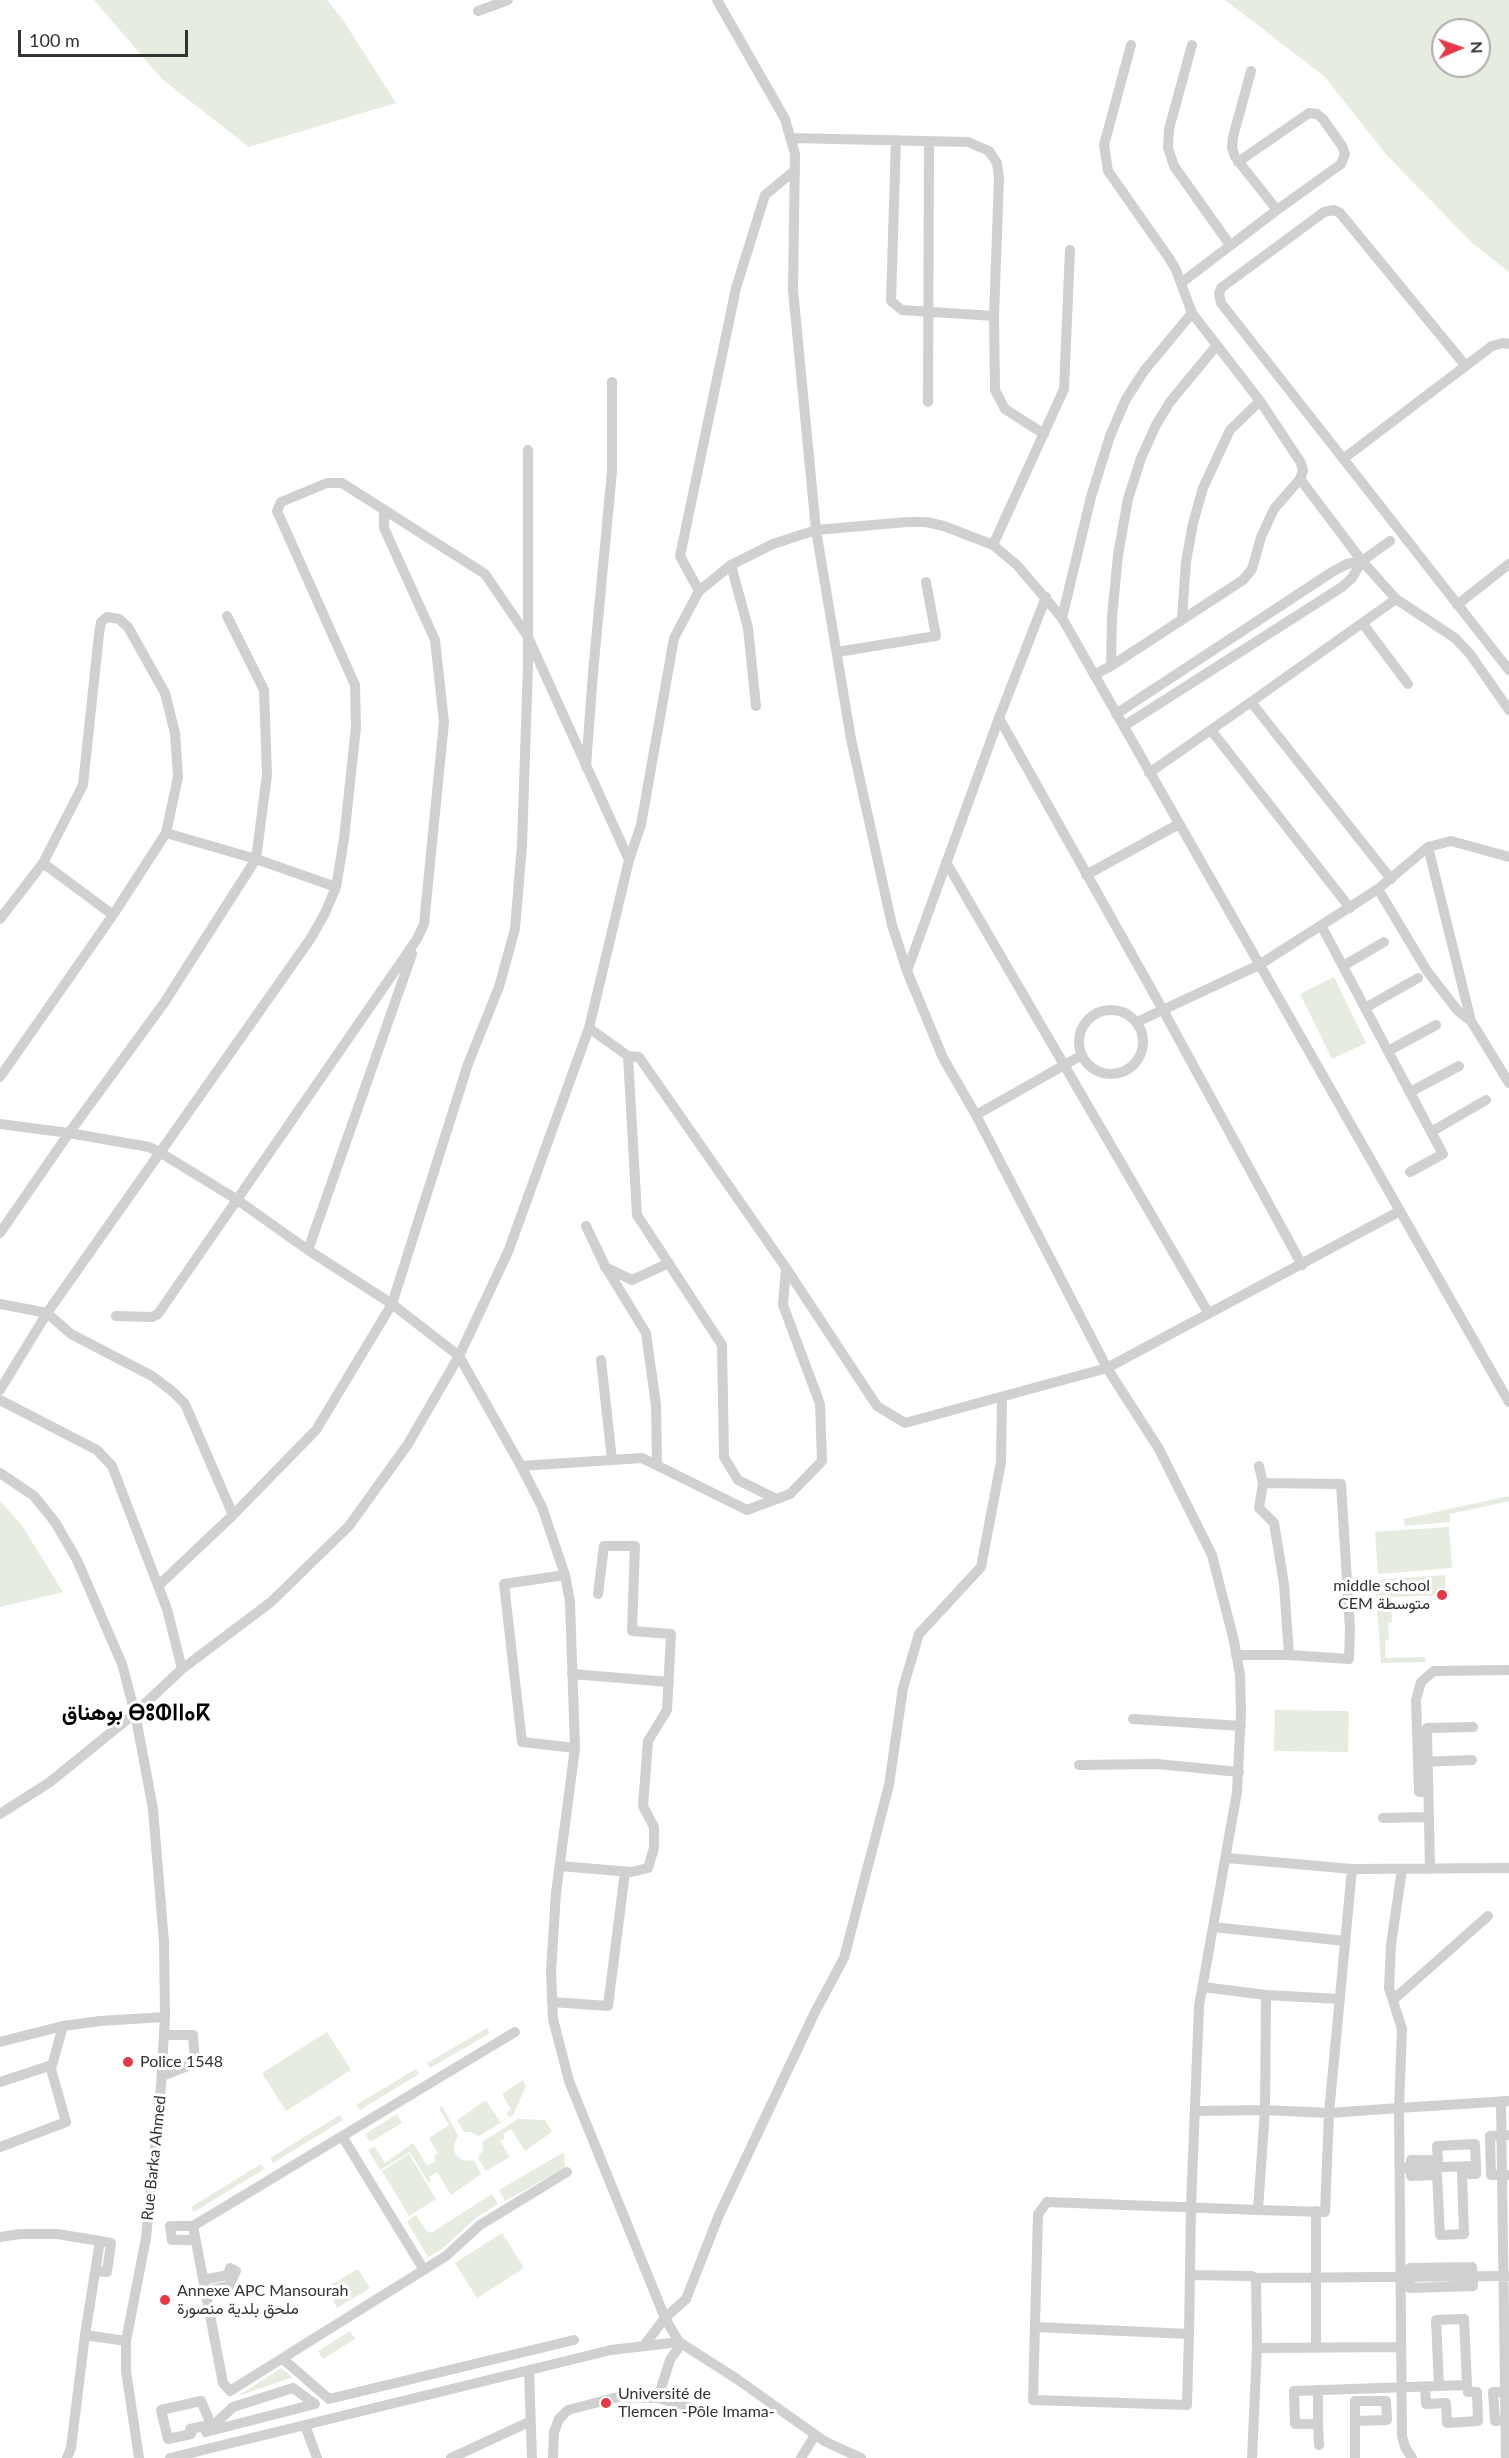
<!DOCTYPE html>
<meta charset="utf-8">
<style>
body{margin:0}
#map{position:relative;width:1509px;height:2458px;overflow:hidden;background:#fff;font-family:Lato,sans-serif}
canvas{display:block}
.north{position:absolute;left:1431px;top:18px;width:60px;height:60px;box-sizing:border-box;background:#fff;border:2px solid #adadad;border-radius:50%;rotate:88deg;font-size:16px;font-weight:700;line-height:24px;text-align:center;color:#333}
.north::after{content:'';display:block;margin:auto;width:21px;height:27px;background:#e63946;clip-path:polygon(50% 0,100% 100%,50% 72%,0 100%)}
.scale{position:absolute;left:18px;top:30px;width:170px;height:27px;box-sizing:border-box;border:3px solid #333;border-top:0;padding-left:8px;font-size:18px;line-height:21px;white-space:nowrap;color:#333;-webkit-text-stroke:4px #fff;paint-order:stroke}
</style>
<div id="map">
<canvas width="1509" height="2458"></canvas>
<div class="north">N</div>
<div class="scale">100 m</div>
</div>
<script>
const c = document.querySelector('canvas').getContext('2d');
c.lineJoin = 'round';
function fill(path, color) {
  c.fillStyle = color;
  c.fill(path, 'evenodd');
}
function poly(rows) {
  const path = new Path2D();
  for (const r of rows) {
    if (r.length === 3) {
      path.moveTo(r[0] + r[2], r[1]);
      path.arc(r[0], r[1], r[2], 0, 2 * Math.PI);
      continue;
    }
    path.moveTo(r[0], r[1]);
    for (let i = 2; i < r.length; i += 2) path.lineTo(r[i], r[i + 1]);
  }
  return path;
}
function strokePath(path, color, width, dash) {
  c.strokeStyle = color;
  c.lineWidth = width;
  c.lineCap = dash ? 'butt' : 'round';
  c.setLineDash(dash || []);
  c.stroke(path);
}
function write(font, color, halo, rows, align = 'center') {
  c.font = font + ' Lato,Vazirmatn,"Noto Sans Tifinagh",sans-serif';
  c.lineWidth = 6;
  c.setLineDash([]);
  c.textBaseline = 'middle';
  c.strokeStyle = halo;
  c.fillStyle = color;
  for (const [text, x, y, turn = 0] of rows) {
    c.save();
    c.translate(x, y);
    c.rotate((+turn || 0) * Math.PI / 180);
    c.textAlign = isNaN(turn) ? turn : align;
    if (halo) c.strokeText(text, 0, 0);
    c.fillText(text, 0, 0);
    c.restore();
  }
}
const green = poly([
 [94,0,327,0,343,20,396,103,249,147,162,79],
 [1225,0,1509,0,1509,272,1471,242,1385,153,1324,76],
 [1443,30,1479,30,1479,66,1443,66],
 [1334,977,1366,1043,1332,1059,1300,994],
 [1509,1496,1509,1501,1450,1514,1450,1522,1405,1526,1404,1519],
 [0,1501,21,1524,63,1592,0,1607],
 [1449,1527,1452,1568,1378,1574,1375,1532],
 [1445,1575,1446,1595,1391,1597,1392,1622,1388,1623,1389,1639,1385,1640,1385,1658,1425,1657,1426,1662,1381,1663,1375,1580],
 [1275,1710,1349,1711,1348,1752,1274,1751],
 [487,2028,490,2033,430,2068,427,2063],
 [327,2032,351,2070,286,2111,262,2073],
 [416,2069,419,2074,360,2110,356,2105],
 [523,2080,526,2086,513,2115,479,2136,470,2132,464,2132,457,2120,486,2100,500,2122,509,2117,506,2113,511,2110,502,2094],
 [442,2106,458,2136,454,2144,455,2154,462,2160,474,2161,481,2174,451,2195,437,2172,429,2177,431,2181,428,2182,410,2152,380,2170,368,2150,375,2147,385,2163,413,2143,427,2166,436,2161,434,2156,438,2153,429,2138,449,2125,439,2108],
 [397,2114,402,2123,370,2142,365,2134],
 [340,2115,343,2120,273,2163,270,2158],
 [518,2119,545,2120,552,2132,525,2151,511,2129,503,2134,505,2138,500,2141,510,2157,486,2171,478,2158,483,2150,482,2142],
 [564,2152,565,2168,505,2201,499,2190],
 [409,2154,436,2199,409,2216,382,2171],
 [261,2164,264,2169,194,2212,191,2207],
 [492,2194,498,2204,477,2217,442,2249,428,2257,407,2221,416,2215,427,2232,429,2231,431,2233],
 [502,2233,524,2268,477,2298,455,2263],
 [358,2269,370,2288,337,2308,326,2288],
 [350,2331,355,2339,323,2359,318,2351],
 [281,2368,293,2377,238,2396]
]);
const minor = poly([
 [717,0,785,119,795,154,793,290,816,530,851,739,892,925,907,971,943,1058,976,1115,1107,1368,1159,1449,1212,1555,1234,1641,1240,1675,1241,1711,1237,1792,1199,2006,1191,2207,1189,2334],
 [478,11,508,0],
 [1192,45,1169,129,1168,148,1174,166,1230,245],
 [1251,71,1233,137,1232,148,1235,157,1277,210],
 [790,138,968,142,989,151,997,163,999,178,994,316,995,390,1005,409,1044,434],
 [896,140,891,301,902,310,994,316],
 [1181,283,1277,210,1341,164,1345,154,1342,146,1323,119,1317,114,1309,113,1238,162],
 [1465,365,1340,213,1334,210,1324,212,1221,288,1219,294,1221,303,1509,670],
 [928,402,929,141],
 [1343,459,1492,346,1503,343,1509,344],
 [1300,479,1362,561,1396,599,1455,638,1470,654,1509,710],
 [993,545,1064,389,1070,250],
 [731,565,748,628,756,706],
 [699,591,680,556,736,288,765,195,794,171],
 [1457,605,1509,564],
 [1062,618,1091,497,1110,436,1126,399,1144,371,1192,313],
 [1182,618,1186,562,1193,523,1203,488,1230,430,1260,401],
 [1363,624,1408,684],
 [837,652,936,636,926,582],
 [1111,666,1112,617,1118,555,1128,499,1141,458,1156,425,1170,402,1217,345],
 [1094,675,1111,666,1243,580,1252,569,1261,537,1274,509,1300,479,1303,471,1301,463,1260,401,1192,313,1176,270,1169,258,1108,171,1104,145,1131,45],
 [1116,714,1332,572,1347,564,1362,561,1390,541],
 [999,718,1163,1010,1302,1265],
 [1124,726,1342,587,1352,578,1362,561],
 [1211,730,1350,908],
 [586,767,593,673,612,471,612,382],
 [1149,773,1251,702],
 [1428,847,1471,1021,1509,1083],
 [946,862,1209,1314],
 [43,863,113,915],
 [1086,875,1179,824],
 [1391,879,1251,702,1396,599],
 [1378,889,1427,971,1458,1011,1471,1021],
 [0,919,43,863,83,785,99,634,101,622,107,617,119,619,128,627,165,693,175,733,178,777,166,833],
 [1322,927,1431,1132,1486,1100],
 [1343,966,1384,942],
 [907,971,999,718,1046,597],
 [1365,1008,1418,978],
 [1111,1042,32],
 [1137,1022,1259,965,1378,889,1428,847,1451,841,1509,857],
 [1388,1051,1436,1025],
 [628,1056,637,1215,722,1345,724,1457,738,1480,776,1499],
 [0,1077,113,915,166,833,256,859,267,775,264,690,227,616],
 [1410,1092,1459,1066],
 [976,1115,1082,1055],
 [0,1124,69,1133,149,1147,161,1153,236,1199,308,1250,392,1304,459,1356,508,1252,589,1028,629,860,641,825,674,638,699,591,731,565,773,544,816,530,907,522,926,522,944,526,993,545,1017,565,1062,618,1509,1402],
 [1410,1172,1443,1154,1431,1132],
 [586,1226,605,1266,646,1333,656,1405,657,1465],
 [0,1233,69,1133,164,1003,256,859,336,887],
 [308,1250,412,954],
 [605,1267,632,1280,669,1263],
 [786,1268,877,1406,905,1423,1107,1368,1400,1211],
 [0,1304,47,1313,71,1334,152,1376,172,1391,185,1404,233,1515],
 [116,1316,152,1317,158,1314,417,939,424,924,444,722,435,640,384,528,384,511],
 [601,1360,612,1460],
 [0,1390,47,1313,311,938,325,913,336,887,344,839,356,727,355,685,277,511,281,502,327,483,342,483,485,574,528,637,629,860],
 [0,1400,97,1450,112,1466,167,1609,182,1669],
 [521,1466,642,1458,747,1510,790,1494,822,1461,820,1404,783,1305,786,1268,639,1057,628,1056,589,1028],
 [0,1473,34,1496,55,1522,77,1560,122,1664,135,1713,153,1809,164,1942,165,2017,161,2086,146,2238,126,2341,126,2371,139,2458],
 [1263,1483,1341,1484,1350,1629,1349,1659,1289,1655],
 [565,1575,504,1584,522,1742,575,1748],
 [158,1586,233,1515,316,1430,392,1304,468,1064,499,987,515,929,522,845,528,665,528,450],
 [1236,1655,1289,1655,1284,1584,1274,1523,1259,1508,1263,1483,1259,1466],
 [572,1674,669,1682],
 [1133,1719,1241,1726],
 [1421,1762,1472,1760],
 [1079,1765,1157,1764,1239,1772],
 [1428,1792,1419,1792,1416,1700,1421,1682,1434,1671,1509,1670],
 [0,1814,50,1782,135,1713,182,1669,271,1602,349,1526,408,1444,459,1356,521,1466,542,1507,565,1575,570,1602,575,1748,556,1893,551,1972,553,2019,569,2081,665,2318,679,2342,737,2379,824,2441,861,2458],
 [1383,1818,1429,1817],
 [1227,1858,1352,1869],
 [560,1866,631,1872,648,1868,654,1848,654,1827,643,1806,648,1741,667,1710,671,1634,632,1631,635,1546,604,1546,598,1594],
 [1430,1869,1427,1728,1473,1727],
 [1213,1927,1345,1941],
 [1203,1987,1266,1995,1340,1999],
 [1393,2000,1488,1916],
 [552,2002,608,2006,625,1872],
 [515,2032,193,2226,223,2383,230,2391,446,2256,480,2225,567,2172],
 [0,2042,63,2026,100,2021,165,2017],
 [162,2076,195,2063,193,2035,164,2035],
 [0,2082,52,2065],
 [1501,2101,1506,2458],
 [1195,2111,1265,2110,1266,1995],
 [342,2136,424,2270],
 [0,2147,66,2122,51,2069,63,2026],
 [1400,2168,1411,2168,1476,2166,1476,2174,1462,2174,1464,2234,1440,2235,1437,2175,1411,2176,1411,2160,1438,2160,1437,2146,1475,2144,1476,2166],
 [1509,2175,1491,2175,1490,2136,1509,2135],
 [1258,2210,1325,2212,1329,2113,1399,2108,1402,2029,1389,1988,1391,1945,1402,1869],
 [193,2226,170,2226,172,2240,195,2240],
 [0,2237,20,2234,57,2234,100,2241,85,2335],
 [1472,2267,1473,2286,1410,2288,1410,2268,1472,2267],
 [96,2271,107,2272,111,2243,100,2241],
 [1190,2275,1251,2276,1256,2278,1509,2276],
 [203,2280,228,2275,230,2268,236,2271,229,2286,205,2291],
 [1035,2327,1189,2334,1187,2405,1033,2400,1038,2214,1047,2202,1258,2210,1265,2110,1329,2113,1352,1869,1509,1868],
 [645,2344,665,2318,686,2299,719,2215,815,2012,844,1958,889,1785,903,1688,919,1634,981,1567,1001,1462,1002,1397],
 [681,2344,670,2360,658,2398,696,2409],
 [1257,2348,1401,2347],
 [1316,2348,1316,2211],
 [283,2359,329,2399,574,2340],
 [529,2370,532,2458],
 [1439,2386,1436,2320,1464,2319,1467,2385],
 [293,2388,315,2404,206,2432,204,2426,190,2429,191,2434,168,2439,161,2410,201,2401,211,2424,216,2423,233,2407,293,2388],
 [1318,2390,1318,2424],
 [1505,2392,1493,2392,1495,2421,1505,2420],
 [305,2425,317,2458],
 [1319,2445,1318,2424,1295,2424,1294,2391,1467,2385,1468,2392,1477,2392,1478,2421,1447,2423,1446,2403,1426,2404,1425,2387],
 [67,2458,71,2448,85,2335,126,2341],
 [170,2458,611,2350,679,2342],
 [451,2458,529,2422],
 [553,2458,554,2432,559,2419,568,2410,618,2397,658,2398],
 [801,2458,815,2435],
 [1252,2458,1257,2348,1256,2278],
 [1355,2458,1355,2401,1386,2401,1387,2420,1356,2421],
 [1412,2458,1405,2447,1402,2436,1399,2108,1509,2101]
]);
const markers = [
 [1442,1595,6,"#e63946"],
 [128,2062,6,"#e63946"],
 [165,2300,6,"#e63946"],
 [606,2403,6,"#e63946"]
];
const poiNames = [
 ["middle school",1430,1586,"right"],
 ["CEM متوسطة",1430,1604,"right"],
 ["Police 1548",140,2062],
 ["Annexe APC Mansourah",177,2291],
 ["ملحق بلدية منصورة",177,2309],
 ["Université de",618,2394],
 ["Tlemcen -Pôle Imama-",618,2412]
];
const streetNames = [
 ["Rue Barka Ahmed",154,2158,-84]
];
const districtNames = [
 ["بوهناق ⴱⵓⵀⵏⵏⴰⴽ",136,1713]
];
fill(green, '#e6ecdf');
strokePath(minor, '#d0d0d0', 10);
for (const [x, y, r, color] of markers) {
  const dot = new Path2D();
  dot.arc(x, y, r, 0, 2 * Math.PI);
  c.fillStyle = color;
  c.fill(dot);
  strokePath(dot, '#fff', 2);
}
write('16px', '#333', '#fff', poiNames, 'left');
write('16px', '#333', '#fff', streetNames);
write('bold 22px', '#000', '#fff', districtNames);
</script>
